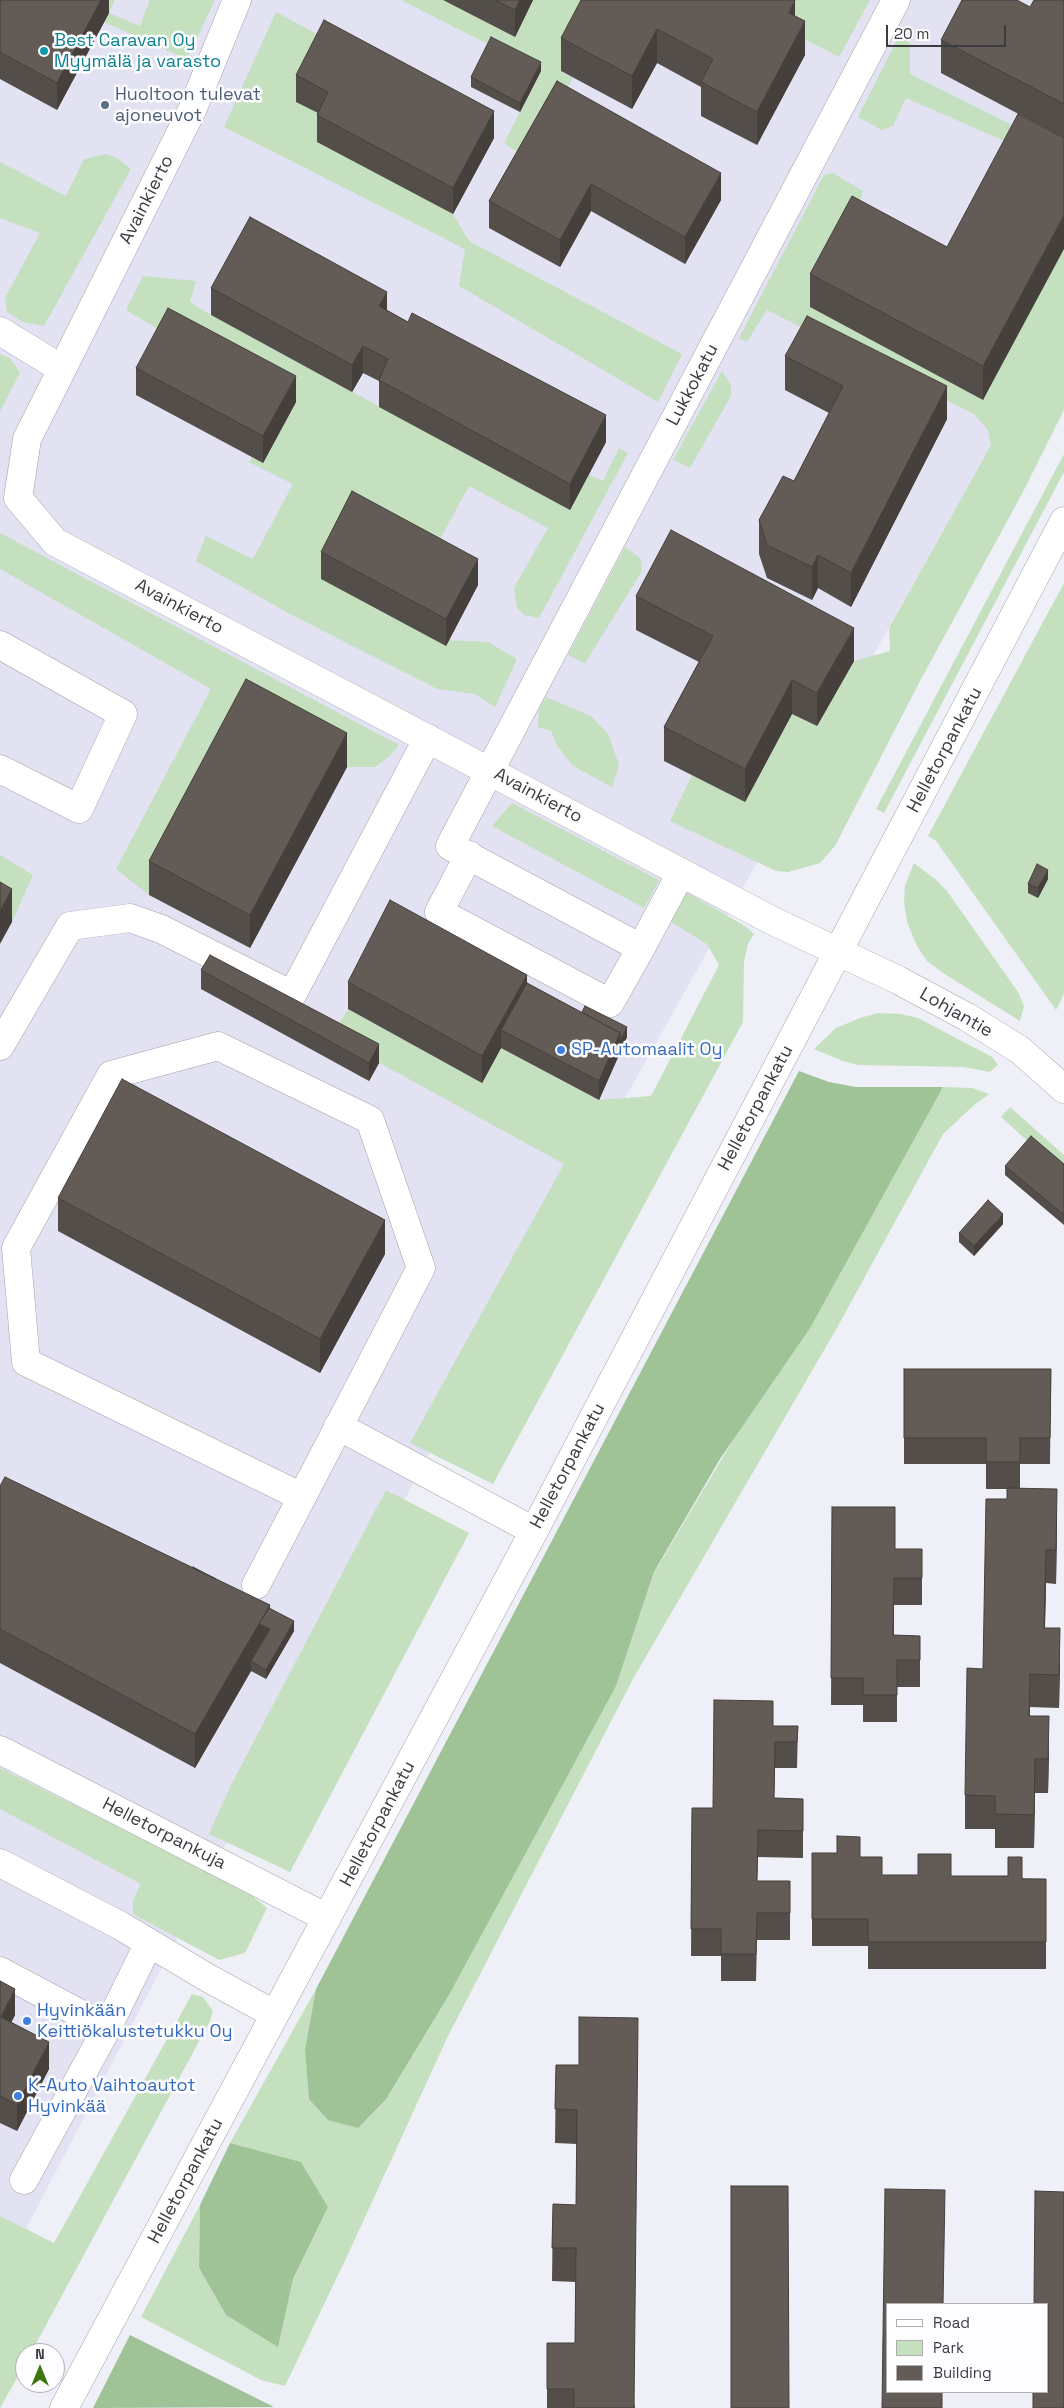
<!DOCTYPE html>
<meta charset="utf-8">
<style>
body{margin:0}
#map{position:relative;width:1064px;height:2408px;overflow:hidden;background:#efeff8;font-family:"Space Grotesk",sans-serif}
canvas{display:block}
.legend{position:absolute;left:886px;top:2303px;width:162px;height:90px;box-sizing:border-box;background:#fdfdff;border:1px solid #b0b0b2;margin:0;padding:6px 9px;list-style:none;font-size:15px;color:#3c3c3f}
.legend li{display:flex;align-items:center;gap:10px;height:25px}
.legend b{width:25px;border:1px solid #b0b0b2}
.north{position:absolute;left:15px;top:2343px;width:50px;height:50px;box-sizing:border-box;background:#fdfdff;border:1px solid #b0b0b2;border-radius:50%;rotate:0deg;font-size:14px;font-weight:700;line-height:20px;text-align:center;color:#3c3c3f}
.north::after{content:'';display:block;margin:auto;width:18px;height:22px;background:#3c770f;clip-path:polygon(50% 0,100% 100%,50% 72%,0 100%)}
.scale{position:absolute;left:886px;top:25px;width:120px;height:22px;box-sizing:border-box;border:2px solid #3c3c3f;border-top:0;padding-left:6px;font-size:15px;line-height:18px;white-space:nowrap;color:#3c3c3f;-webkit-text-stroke:4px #fdfdff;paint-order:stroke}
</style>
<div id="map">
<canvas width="1064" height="2408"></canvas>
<ul class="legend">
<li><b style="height:6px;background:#fff"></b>Road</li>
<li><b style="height:14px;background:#c4e0be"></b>Park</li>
<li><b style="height:14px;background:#625b56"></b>Building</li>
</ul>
<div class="north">N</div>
<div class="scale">20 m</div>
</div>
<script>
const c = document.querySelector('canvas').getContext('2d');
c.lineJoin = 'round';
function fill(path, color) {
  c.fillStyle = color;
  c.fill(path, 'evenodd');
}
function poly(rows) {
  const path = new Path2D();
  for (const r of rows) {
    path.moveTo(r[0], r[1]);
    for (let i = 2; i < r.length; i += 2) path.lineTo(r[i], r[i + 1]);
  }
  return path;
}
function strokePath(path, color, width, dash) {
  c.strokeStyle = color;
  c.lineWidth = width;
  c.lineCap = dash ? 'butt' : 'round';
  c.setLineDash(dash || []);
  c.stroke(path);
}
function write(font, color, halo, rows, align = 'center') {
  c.font = font + ' "Space Grotesk",sans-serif';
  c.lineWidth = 5;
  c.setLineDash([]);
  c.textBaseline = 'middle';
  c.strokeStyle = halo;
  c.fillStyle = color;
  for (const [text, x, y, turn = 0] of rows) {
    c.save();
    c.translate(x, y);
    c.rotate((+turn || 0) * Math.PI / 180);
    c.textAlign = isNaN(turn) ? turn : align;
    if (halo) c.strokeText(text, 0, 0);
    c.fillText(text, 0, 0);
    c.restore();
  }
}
const built = poly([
 [0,0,1064,0,1064,315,466,1382,0,2279]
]);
const green = poly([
 [84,0,115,0,109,13,140,26,150,0,215,0,185,63,175,54,104,22],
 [401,0,443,0,515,37,533,0,599,0,561,72,573,78,528,159,504,143,541,71],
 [769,0,870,0,839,57,795,34],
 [276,12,328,40,328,118,453,214,469,241,682,354,658,402,459,286,465,249,224,127],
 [899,36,910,43,910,74,1064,151,1018,147,906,98,893,126,882,130,858,117],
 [106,154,117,158,131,169,44,326,23,322,7,312,5,298,40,233,0,218,0,162,66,196,84,159],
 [833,173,863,191,852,229,810,307,1064,249,1064,410,1023,492,920,681,835,846,820,863,788,872,776,871,670,821,692,775,745,802,792,714,817,726,854,661,890,651,889,628,991,445,988,430,974,414,767,310,747,342,739,338,824,175],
 [143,276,196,281,190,302,211,315,570,510,589,475,603,481,619,448,628,453,539,618,524,615,517,608,514,588,548,528,469,486,429,559,449,640,488,642,517,659,495,707,475,694,437,689,290,614,196,561,206,536,253,559,293,484,249,462,252,457,263,462,168,335,126,310],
 [0,354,11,359,20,373,0,411],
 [722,371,731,385,731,396,690,468,673,460],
 [1064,454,1064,472,884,813,876,809],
 [0,533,399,745,391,755,375,767,347,767,246,712,149,895,116,869,211,689,0,569],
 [625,547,641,559,642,571,585,663,568,655],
 [1064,583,1064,994,1056,1010,936,841,928,836],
 [546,697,591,716,608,734,619,765,612,787,573,766,558,747,551,731,538,727,539,708],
 [512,803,659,880,644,908,492,826],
 [0,855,33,875,12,922,0,916],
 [914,863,935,879,947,891,1018,992,1024,1006,1020,1021,943,973,927,961,917,946,907,922,904,902,905,885],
 [684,891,745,926,754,934,748,944,744,961,743,1022,493,1484,410,1443,564,1164,332,1037,348,1009,482,1083,501,1048,599,1100,651,1096,719,965,707,944,668,920],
 [878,1013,901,1014,918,1018,992,1057,998,1065,990,1072,964,1067,858,1065,843,1061,814,1049,836,1028,860,1018],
 [943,1087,972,1088,989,1094,973,1106,943,1134,838,1326,634,1677,448,2036,349,2252,285,2386,261,2380,141,2317,200,2205,199,2268,226,2315,278,2346,293,2279,328,2207,301,2162,230,2143,316,1989,305,2049,616,1686,654,1573],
 [1010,1107,1064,1155,1064,1174,1001,1117],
 [386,1490,469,1533,290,1872,209,1834,231,1785],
 [0,1768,245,1890,267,1908,245,1953,219,1960,133,1914,133,1900,141,1884,0,1809],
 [192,1994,203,1997,213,2011,210,2021,31,2353,25,2353,25,2364,0,2408,0,2216,54,2243]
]);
const forest = poly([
 [799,1071,829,1082,856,1087,943,1087,810,1328,720,1459,654,1572,616,1686,450,1993,386,2099,358,2128,328,2120,309,2099,305,2049,316,1989],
 [230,2143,301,2162,328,2207,293,2279,278,2347,226,2315,199,2268,200,2205],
 [130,2335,274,2407,93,2408]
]);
const minor = poly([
 [237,0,192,110,27,439,18,498,55,542,773,921,898,980,967,1017,1020,1050,1064,1089],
 [0,331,62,369],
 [0,645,123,714,79,809,0,769],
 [469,855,439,912,610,1003,641,948],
 [681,873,641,948,450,846,896,0],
 [0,1046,70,926,130,918,161,929,292,995,428,738],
 [218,1046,370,1120,421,1268,302,1497,26,1362,16,1248,111,1075,218,1046],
 [338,1426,534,1531],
 [256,1585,302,1497],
 [0,1750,327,1918],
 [0,1863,121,1926,208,1978,274,2014],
 [0,1971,107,2028,149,1943],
 [24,2180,107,2028],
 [64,2408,534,1531,1064,521]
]);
const wall = poly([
 [0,0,109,0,109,13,57,110,0,79],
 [443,0,533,0,515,37],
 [1064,0,1064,138,941,73,941,40,1030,7],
 [795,16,805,55,757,145,701,116,701,87,657,63,632,109,561,71,561,38],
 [541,71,520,112,471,87,471,77],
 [296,75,494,138,453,214,317,142,317,115,318,113,296,102],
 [557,81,721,200,685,264,591,211,560,267,489,228,489,201],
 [1064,138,983,400,810,307,810,274,947,247],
 [211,288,387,310,606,442,570,510,379,407,379,381,363,373,352,392,211,315],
 [785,356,947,419,851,607,818,588,812,600,767,578,759,554,759,520,794,481,829,413,785,390],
 [136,368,296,402,263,463,136,395],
 [321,552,478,585,446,646,321,579],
 [636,596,854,661,817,726,792,714,745,802,664,761,664,727,699,662,636,630],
 [347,767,250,948,149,895,149,861],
 [1048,879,1038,898,1028,893,1028,884],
 [201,970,379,1063,369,1081,201,989],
 [348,982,527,983,627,1037,599,1100,501,1048,482,1083,348,1009],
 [1064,1164,1064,1225,1005,1175,1005,1166],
 [58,1198,385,1254,320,1373,58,1231],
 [1003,1224,974,1256,959,1242,959,1233],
 [904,1369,1051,1369,1050,1464,1020,1464,1020,1488,1057,1523,1056,1584,1046,1583,1045,1628,1060,1661,1059,1708,1030,1707,1030,1716,1049,1750,1048,1793,1035,1793,1034,1848,995,1848,995,1829,965,1829,965,1795,1007,1499,1007,1489,986,1489,986,1464,904,1464],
 [0,1486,192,1568,270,1608,294,1631,266,1679,251,1671,195,1768,0,1663],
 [832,1507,895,1549,922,1549,922,1605,894,1605,894,1635,920,1636,920,1687,897,1687,897,1722,863,1722,863,1705,831,1705],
 [773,1726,798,1726,797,1768,775,1768,774,1798,803,1799,803,1858,758,1857,757,1881,790,1881,790,1940,757,1940,756,1981,721,1981,721,1956,691,1956,692,1808,713,1808],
 [812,1853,860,1857,882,1875,1046,1879,1046,1969,868,1969,868,1946,812,1946],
 [0,1981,15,2015,11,2022,49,2069,17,2131,0,2123],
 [556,2065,579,2065,635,2408,547,2408,547,2343,575,2343,576,2282,552,2281,553,2204,576,2205,577,2144,555,2143]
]);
const shadedWall = poly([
 [101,0,109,0,109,13,57,110,57,83],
 [520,0,533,0,515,37,515,10],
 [795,0,795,34,789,13],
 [805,21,805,55,757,145,757,112],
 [657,29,657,63,632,109,632,76],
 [541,62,541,71,520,112,520,103],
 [494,111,494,138,453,214,453,188],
 [721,173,721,200,685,264,685,237],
 [591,184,591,211,560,267,560,240],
 [1064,215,1064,249,983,400,983,366],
 [387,292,387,318,379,306],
 [363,346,363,373,352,392,352,365],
 [296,376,296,402,263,463,263,436],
 [947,386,947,419,851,607,851,573],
 [606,415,606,442,570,510,570,484],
 [818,555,818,588,812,600,812,567],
 [478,559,478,585,446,646,446,619],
 [854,628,854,661,817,726,817,693],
 [792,680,792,714,745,802,745,769],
 [347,733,347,767,250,948,250,915],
 [1048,870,1048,879,1038,898,1038,888],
 [12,889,12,922,0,944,0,911],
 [527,975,527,1002,501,1030,501,1048,482,1083,482,1056],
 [627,1027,627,1037,599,1100,599,1081,620,1033],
 [379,1044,379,1063,369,1081,369,1063],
 [1003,1214,1003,1224,974,1256,974,1246],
 [385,1220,385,1254,320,1373,320,1339],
 [1057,1489,1057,1523,1056,1584,1056,1550],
 [1046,1550,1046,1583,1044,1661,1044,1628],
 [270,1605,270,1639,251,1661,251,1671,195,1768,195,1734],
 [294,1621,294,1631,266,1679,266,1670],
 [1060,1628,1060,1661,1059,1708,1059,1675],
 [1049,1716,1049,1750,1048,1793,1048,1759],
 [1035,1759,1035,1793,1034,1848,1034,1815],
 [15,1989,15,2015,1,2044,1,2017],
 [49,2042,49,2069,17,2131,17,2105]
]);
const building = poly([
 [0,0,101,0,57,83,0,52,0,0],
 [495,0,520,0,515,10,495,0],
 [581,0,795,0,789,13,805,21,757,112,701,82,713,59,657,29,632,76,561,38,581,0],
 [962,0,1017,0,1030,7,1034,0,1064,0,1064,104,941,40,962,0],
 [324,20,494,111,453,188,317,115,328,92,296,75,324,20],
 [491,37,541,62,520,103,471,77,491,37],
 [557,81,721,173,685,237,591,184,560,240,489,201,557,81],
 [1018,114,1064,138,1064,215,983,366,810,274,852,196,947,247,1018,114],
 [250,217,387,292,379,306,408,322,412,313,606,415,570,484,379,380,388,359,363,346,352,365,211,288,250,217],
 [168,308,296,376,263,436,136,368,168,308],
 [807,316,947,386,851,573,818,555,812,567,767,545,759,520,783,476,794,481,843,386,785,356,807,316],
 [352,491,478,559,446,619,321,552,352,491],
 [671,530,854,628,817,693,792,680,745,769,664,727,713,636,636,596,671,530],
 [246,679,347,733,250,915,149,861,246,679],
 [1037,864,1048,870,1038,888,1028,884,1037,864],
 [0,882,12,889,0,911,0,882],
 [390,900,527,975,482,1056,348,982,390,900],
 [210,955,379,1044,369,1063,201,970,210,955],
 [527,983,620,1033,599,1081,501,1030,527,983],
 [585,1006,627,1027,620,1042,620,1033,582,1012,585,1006],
 [122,1079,385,1220,320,1339,58,1198,122,1079],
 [1031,1136,1064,1164,1064,1215,1005,1166,1031,1136],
 [988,1200,1003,1214,974,1246,959,1233,988,1200],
 [904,1369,1051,1369,1050,1438,1020,1438,1020,1462,986,1462,986,1438,904,1438,904,1369],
 [5,1477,270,1605,195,1734,0,1629,0,1486,5,1477],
 [1007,1488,1057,1489,1056,1550,1046,1550,1044,1628,1060,1628,1059,1675,1030,1674,1029,1716,1049,1716,1048,1759,1035,1759,1034,1815,995,1814,995,1796,965,1795,967,1668,983,1669,986,1499,1007,1499,1007,1488],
 [832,1507,895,1507,895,1549,922,1549,922,1578,894,1578,893,1635,920,1636,920,1660,897,1660,897,1695,863,1695,863,1678,831,1678,832,1507],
 [193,1567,216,1579,192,1568,193,1567],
 [269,1608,294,1621,266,1670,251,1661,270,1629,259,1624,269,1608],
 [714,1700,773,1701,773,1726,798,1726,797,1742,775,1742,774,1798,803,1799,803,1831,758,1830,757,1881,790,1881,790,1913,757,1913,756,1954,721,1954,721,1929,691,1929,692,1808,713,1808,714,1700],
 [837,1836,860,1837,860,1857,882,1857,882,1875,918,1875,918,1854,951,1854,951,1876,1008,1876,1008,1857,1022,1857,1022,1879,1046,1879,1046,1942,868,1942,868,1919,812,1919,812,1853,837,1853,837,1836],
 [0,1981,15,1989,1,2017,49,2042,17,2105,0,2096,0,1981],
 [579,2017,638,2018,634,2408,574,2408,574,2389,547,2389,547,2343,575,2343,576,2248,552,2248,553,2204,576,2205,577,2110,555,2109,556,2065,579,2065,579,2017],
 [731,2186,788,2186,789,2408,731,2408,731,2186],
 [885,2189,945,2190,943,2304,888,2304,888,2392,942,2392,942,2408,882,2408,885,2189],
 [1035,2191,1064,2192,1064,2408,1033,2408,1033,2392,1048,2392,1048,2304,1034,2304,1035,2191]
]);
const markers = [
 [44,51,5,"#0f9aa8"],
 [105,105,5,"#5c6f8a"],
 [561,1050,5,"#3f7fe0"],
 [27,2021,5,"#3f7fe0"],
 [18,2096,5,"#3f7fe0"]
];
const cultureNames = [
 ["Best Caravan Oy",54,41],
 ["Myymälä ja varasto",54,62]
];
const serviceNames = [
 ["Huoltoon tulevat",115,95],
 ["ajoneuvot",115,116]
];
const streetNames = [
 ["Avainkierto",147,200,-63],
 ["Lukkokatu",693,385,-62],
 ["Avainkierto",179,607,28],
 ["Helletorpankatu",945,750,-62],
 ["Avainkierto",538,796,28],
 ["Lohjantie",956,1013,30],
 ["Helletorpankatu",756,1108,-62],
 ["Helletorpankatu",568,1466,-62],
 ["Helletorpankatu",378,1824,-62],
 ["Helletorpankuja",164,1834,27],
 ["Helletorpankatu",186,2181,-62]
];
const shopNames = [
 ["SP-Automaalit Oy",571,1050],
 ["Hyvinkään",37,2011],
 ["Keittiökalustetukku Oy",37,2032],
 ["K-Auto Vaihtoautot",28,2086],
 ["Hyvinkää",28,2107]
];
fill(built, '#e2e2f3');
fill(green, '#c4e0be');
fill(forest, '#9fc297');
strokePath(minor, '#a3a3ab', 29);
strokePath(minor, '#fff', 28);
fill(wall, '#544e4a');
fill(shadedWall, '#45403c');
fill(building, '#625b56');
strokePath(building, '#45403c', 1);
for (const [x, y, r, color] of markers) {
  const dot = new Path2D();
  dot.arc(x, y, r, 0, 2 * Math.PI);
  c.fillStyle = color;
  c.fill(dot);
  strokePath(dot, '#fdfdff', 2);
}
write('18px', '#0d838f', '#fdfdff', cultureNames, 'left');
write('18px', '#4e5e75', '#fdfdff', serviceNames, 'left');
write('18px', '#3c3c3f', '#fdfdff', streetNames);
write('18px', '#366cbe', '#fdfdff', shopNames, 'left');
</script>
